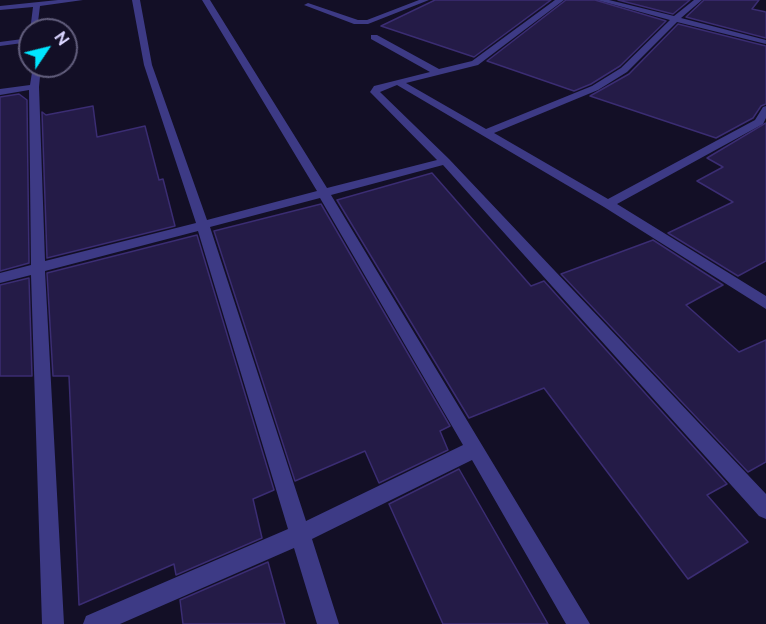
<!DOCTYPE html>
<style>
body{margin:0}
#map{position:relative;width:766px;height:624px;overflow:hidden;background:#130f26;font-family:Raleway,sans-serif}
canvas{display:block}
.north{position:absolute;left:18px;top:18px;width:60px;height:60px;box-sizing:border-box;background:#130f26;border:2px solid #625e7d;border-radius:50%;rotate:55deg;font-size:16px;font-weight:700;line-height:24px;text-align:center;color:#d9d4ff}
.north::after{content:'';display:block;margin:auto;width:21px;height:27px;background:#00e5ff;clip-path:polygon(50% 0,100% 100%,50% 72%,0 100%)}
</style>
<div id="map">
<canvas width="766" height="624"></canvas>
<div class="north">N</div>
</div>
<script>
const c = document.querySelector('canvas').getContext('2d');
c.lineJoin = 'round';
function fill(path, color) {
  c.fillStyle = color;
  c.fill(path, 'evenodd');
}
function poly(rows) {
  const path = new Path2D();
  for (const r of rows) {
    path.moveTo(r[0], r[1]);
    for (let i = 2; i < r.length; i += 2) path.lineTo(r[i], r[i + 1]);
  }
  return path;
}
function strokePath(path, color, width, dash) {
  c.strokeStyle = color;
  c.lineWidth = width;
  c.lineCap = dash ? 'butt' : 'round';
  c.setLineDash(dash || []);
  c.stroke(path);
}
const building = poly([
 [435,0,551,0,474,57,381,26,435,0],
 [566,0,595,0,666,21,620,66,591,84,574,91,487,61,566,0],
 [618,0,690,0,673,14,618,0],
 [704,0,759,0,752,9,766,12,766,38,686,17,704,0],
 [678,24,766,46,766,104,761,106,753,118,716,138,590,96,629,74,678,24],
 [19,94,27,100,29,263,0,271,0,97,19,94],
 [93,106,97,137,145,126,159,180,163,179,175,226,47,258,42,112,46,115,93,106],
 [766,123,766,261,738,276,668,233,733,202,697,181,723,167,707,158,766,123],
 [432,173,531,286,544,281,727,484,707,495,748,542,688,579,544,388,469,418,337,200,432,173],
 [321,204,450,426,440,431,448,450,379,483,365,451,295,481,214,231,321,204],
 [197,235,274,490,253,499,262,538,176,575,174,564,79,605,69,376,53,376,47,273,197,235],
 [653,240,723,285,686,305,739,352,766,340,766,462,748,472,561,274,653,240],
 [29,278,32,376,0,376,0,285,29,278],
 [459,469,548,624,443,624,389,504,459,469],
 [268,562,285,624,183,624,180,600,268,562]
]);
const minor = poly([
 [58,0,83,0,40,6,37,30,30,31,33,7,0,10,0,6,58,0],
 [132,0,140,0,152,65,207,220,317,191,202,0,210,0,327,188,437,160,370,92,374,86,430,72,371,39,371,35,377,35,439,69,472,61,555,0,564,0,478,65,406,83,486,129,592,86,621,68,670,20,597,0,609,0,674,16,694,0,702,0,681,18,766,40,766,44,677,22,627,72,598,90,494,133,608,199,755,120,763,107,766,106,766,118,763,124,617,204,766,296,766,309,604,207,397,85,380,92,449,159,766,494,766,519,759,516,443,165,331,195,590,624,566,624,472,460,312,539,339,624,317,624,294,548,120,624,83,624,86,616,288,529,198,231,45,271,64,624,42,624,31,275,0,283,0,273,31,265,29,90,0,95,0,89,30,85,33,66,41,66,39,87,45,261,196,223,144,65,132,0],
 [320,198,463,445,306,521,210,227,320,198],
 [419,0,429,0,368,24,354,24,304,5,308,3,358,20,367,20,419,0],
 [30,38,30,42,0,46,0,42,30,38]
]);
fill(building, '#241b47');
strokePath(building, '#3b2d73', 1.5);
fill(minor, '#3d3a85');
</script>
